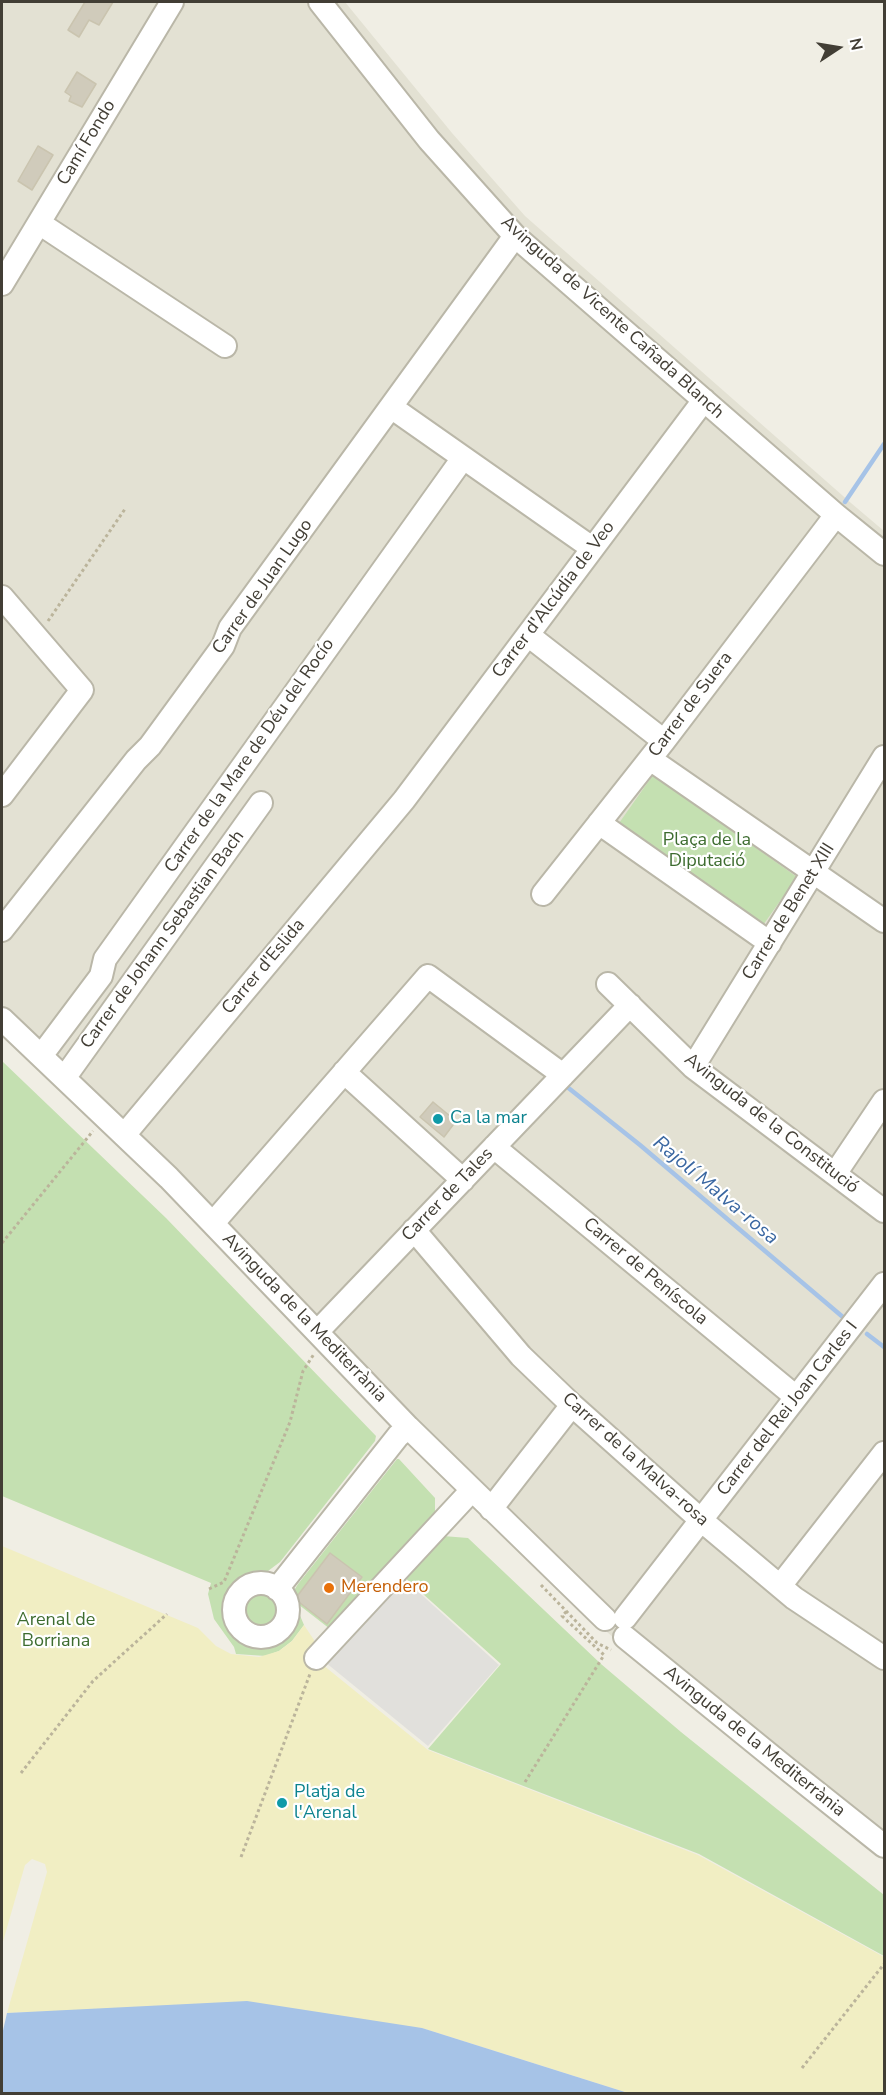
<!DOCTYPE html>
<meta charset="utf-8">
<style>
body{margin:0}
#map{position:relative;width:886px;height:2095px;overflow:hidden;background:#f0eee4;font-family:"Nunito Sans",sans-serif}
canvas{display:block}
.frame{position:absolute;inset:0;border:3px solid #423e35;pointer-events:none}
.north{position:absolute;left:808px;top:18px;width:60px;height:60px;-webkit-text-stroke:4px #fff;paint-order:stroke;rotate:78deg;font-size:16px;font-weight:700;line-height:24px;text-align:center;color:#423e35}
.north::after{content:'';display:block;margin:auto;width:21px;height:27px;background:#423e35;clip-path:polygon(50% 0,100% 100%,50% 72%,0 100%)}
</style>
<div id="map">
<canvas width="886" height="2095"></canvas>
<div class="frame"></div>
<div class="north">N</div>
</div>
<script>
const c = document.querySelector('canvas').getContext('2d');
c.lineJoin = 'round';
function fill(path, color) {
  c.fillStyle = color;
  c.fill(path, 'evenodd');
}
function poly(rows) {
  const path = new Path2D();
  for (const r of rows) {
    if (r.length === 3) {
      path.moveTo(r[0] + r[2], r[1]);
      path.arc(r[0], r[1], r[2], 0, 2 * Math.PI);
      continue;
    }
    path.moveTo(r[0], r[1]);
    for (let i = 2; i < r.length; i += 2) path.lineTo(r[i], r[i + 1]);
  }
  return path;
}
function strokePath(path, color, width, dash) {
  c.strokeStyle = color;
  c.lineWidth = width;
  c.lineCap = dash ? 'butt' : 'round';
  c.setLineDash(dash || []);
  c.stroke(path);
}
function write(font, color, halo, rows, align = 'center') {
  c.font = font + ' "Nunito Sans",sans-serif';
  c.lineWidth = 4.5;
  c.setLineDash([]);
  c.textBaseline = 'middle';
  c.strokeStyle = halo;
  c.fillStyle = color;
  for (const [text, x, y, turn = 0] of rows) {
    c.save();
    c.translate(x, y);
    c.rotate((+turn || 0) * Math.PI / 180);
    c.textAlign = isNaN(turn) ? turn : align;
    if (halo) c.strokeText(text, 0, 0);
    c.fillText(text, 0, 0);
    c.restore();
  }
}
const residential = poly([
 [2,2,345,2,452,133,525,216,851,503,884,531,884,1860,723,1732,607,1632,500,1532,105,1126,2,1032]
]);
const green = poly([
 [653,775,797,877,761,928,617,826],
 [2,1061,166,1218,376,1436,375,1441,280,1562,268,1571,245,1576,233,1583,227,1594,224,1605,225,1622,234,1636,246,1644,260,1646,272,1644,282,1640,289,1634,293,1626,296,1606,304,1625,292,1641,279,1651,266,1656,236,1654,234,1647,214,1619,208,1594,211,1583,2,1496],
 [397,1459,399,1459,435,1498,435,1513,330,1629,294,1601,293,1592,298,1584],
 [443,1536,468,1538,601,1664,681,1732,884,1895,884,1956,699,1854,428,1749,501,1664,403,1576],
 [259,1610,20]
]);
const sand = poly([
 [2,1546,198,1628,216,1646,231,1654,259,1657,279,1651,292,1641,304,1625,314,1640,314,1645,323,1665,428,1750,698,1855,884,1957,884,2093,628,2093,422,2028,85,2010,7,2013,47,1872,45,1864,32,1859,25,1865,2,1945]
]);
const parking = poly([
 [402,1577,499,1665,428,1746,325,1662]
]);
const water = poly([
 [247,2001,422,2028,628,2093,2,2093,2,2035,7,2013]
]);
const stream = poly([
 [845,502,884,444],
 [566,1086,640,1145,844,1318],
 [867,1334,884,1347]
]);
const building = poly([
 [85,2,113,2,99,25,89,20,79,37,68,30,85,2],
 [77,72,96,84,82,107,69,101,71,96,65,92,77,72],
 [38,146,53,155,32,190,18,181,38,146],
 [433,1102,456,1121,444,1137,420,1117,433,1102],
 [330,1553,362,1577,327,1624,295,1599,330,1553]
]);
const path = poly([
 [48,621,125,509],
 [2,1243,93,1131],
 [541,1585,597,1643,611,1650],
 [209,1589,224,1582,290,1422,303,1371,314,1354],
 [21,1773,93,1681,167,1614],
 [525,1782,604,1655,562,1616,567,1611],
 [241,1857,310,1674],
 [802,2068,884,1964]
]);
const minor = poly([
 [320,2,429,140,515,236,836,515,884,554],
 [39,223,225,346],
 [2,284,172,2],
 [391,407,592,548],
 [2,597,82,690,2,795],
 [528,635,664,741],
 [650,759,884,921],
 [599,823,770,943],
 [543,894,664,741,836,515],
 [2,930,136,760,150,746,223,646,230,628,515,236],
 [608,984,693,1067,884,1211],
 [2,1019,169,1178,408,1427,605,1619],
 [41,1056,101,976,105,959,463,458],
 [693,1067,884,757],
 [344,1072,463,1180],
 [65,1077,261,803],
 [125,1134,404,800,704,400],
 [494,1147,796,1397],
 [835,1174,884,1101],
 [213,1223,428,976,563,1075],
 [414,1230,521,1356,572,1405,701,1520,794,1598,884,1658],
 [317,1332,630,1005],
 [491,1509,572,1405],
 [261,1610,27],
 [780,1586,884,1453],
 [277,1589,398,1436,408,1427],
 [625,1618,884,1284],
 [625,1637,786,1768,884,1846],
 [316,1658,472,1490]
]);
const markers = [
 [438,1119,6,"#0f9aa8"],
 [329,1588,6,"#e8710a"],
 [282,1803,6,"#0f9aa8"]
];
const streetNames = [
 ["Camí Fondo",87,143,-59],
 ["Avinguda de Vicente Cañada Blanch",612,318,42],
 ["Carrer de Juan Lugo",263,587,-55],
 ["Carrer d'Alcúdia de Veo",554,600,-53],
 ["Carrer de Suera",691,705,-53],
 ["Carrer de la Mare de Déu del Rocío",250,756,-55],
 ["Carrer de Benet XIII",789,912,-58],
 ["Carrer de Johann Sebastian Bach",163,940,-54],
 ["Carrer d'Eslida",264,967,-50],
 ["Avinguda de la Constitució",771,1124,38],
 ["Carrer de Tales",448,1195,-46],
 ["Carrer de Peníscola",645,1272,40],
 ["Avinguda de la Mediterrània",304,1318,46],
 ["Carrer del Rei Joan Carles I",788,1409,-52],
 ["Carrer de la Malva-rosa",635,1460,42],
 ["Avinguda de la Mediterrània",754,1742,39]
];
const parkNames = [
 ["Plaça de la",707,841],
 ["Diputació",707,862],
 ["Arenal de",56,1621],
 ["Borriana",56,1642]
];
const cultureNames = [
 ["Ca la mar",450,1119],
 ["Platja de",294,1793],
 ["l'Arenal",294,1814]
];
const foodNames = [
 ["Merendero",341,1588]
];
const waterNames = [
 ["Rajolí Malva-rosa",715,1191,40]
];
fill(residential, '#e3e1d3');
fill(green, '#c4e0b1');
fill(sand, '#f1eec3');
fill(parking, '#e1e0dc');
fill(water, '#a6c3e7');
strokePath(stream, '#a6c3e7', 4.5);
fill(building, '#d0cbbb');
strokePath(building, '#cac4af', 1.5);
strokePath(minor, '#bab7a8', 26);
strokePath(path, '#bbb49b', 3, [3, 3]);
strokePath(minor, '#fff', 22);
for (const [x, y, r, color] of markers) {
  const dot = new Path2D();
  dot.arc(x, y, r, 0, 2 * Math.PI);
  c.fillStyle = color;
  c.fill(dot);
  strokePath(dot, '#fff', 2);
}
write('18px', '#423e35', '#fff', streetNames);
write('18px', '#3d6c2f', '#fff', parkNames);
write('18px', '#0d838f', '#fff', cultureNames, 'left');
write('18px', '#c56008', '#fff', foodNames, 'left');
write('italic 20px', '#3a67a1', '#fff', waterNames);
</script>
